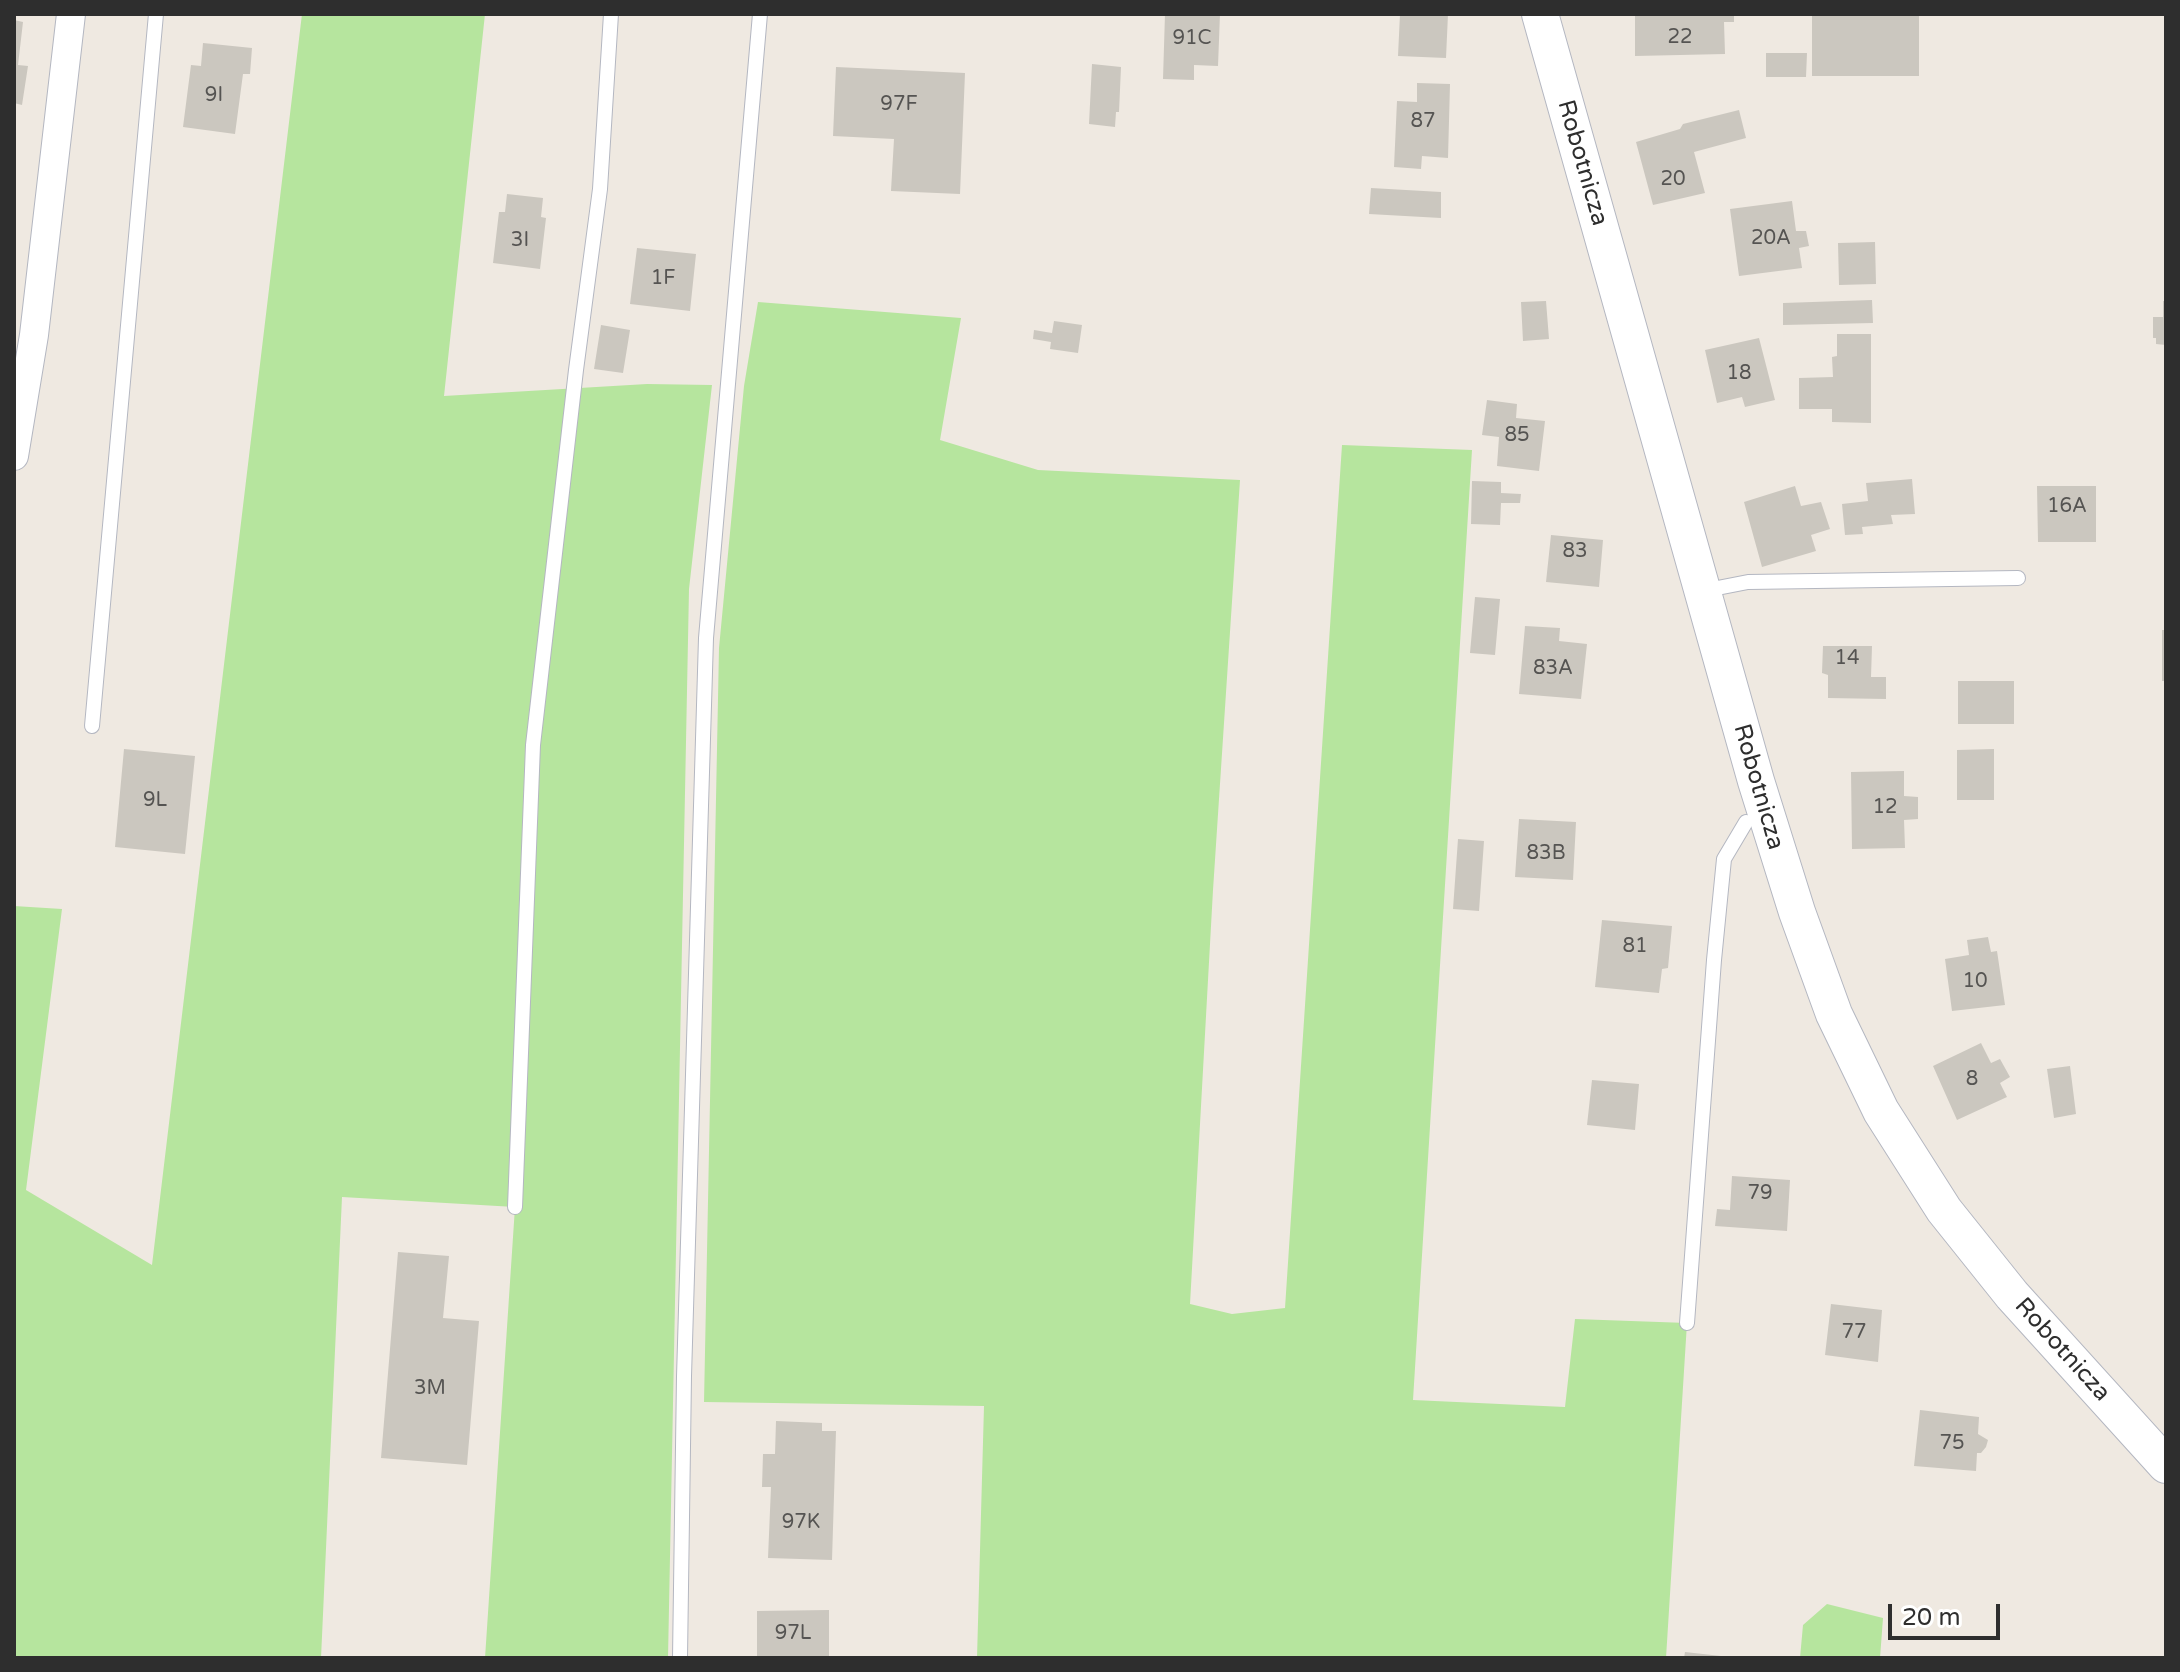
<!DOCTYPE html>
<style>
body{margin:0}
#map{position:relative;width:2180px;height:1672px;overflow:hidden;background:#efe9e1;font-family:"Varela Round",sans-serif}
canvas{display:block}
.frame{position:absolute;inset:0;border:16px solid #2e2e2e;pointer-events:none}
.scale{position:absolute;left:1888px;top:1604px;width:112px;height:36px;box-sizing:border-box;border:4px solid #2e2e2e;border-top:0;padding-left:10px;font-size:24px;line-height:28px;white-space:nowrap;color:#2e2e2e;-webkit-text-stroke:6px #fff;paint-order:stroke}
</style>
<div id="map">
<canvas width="2180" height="1672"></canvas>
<div class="frame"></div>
<div class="scale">20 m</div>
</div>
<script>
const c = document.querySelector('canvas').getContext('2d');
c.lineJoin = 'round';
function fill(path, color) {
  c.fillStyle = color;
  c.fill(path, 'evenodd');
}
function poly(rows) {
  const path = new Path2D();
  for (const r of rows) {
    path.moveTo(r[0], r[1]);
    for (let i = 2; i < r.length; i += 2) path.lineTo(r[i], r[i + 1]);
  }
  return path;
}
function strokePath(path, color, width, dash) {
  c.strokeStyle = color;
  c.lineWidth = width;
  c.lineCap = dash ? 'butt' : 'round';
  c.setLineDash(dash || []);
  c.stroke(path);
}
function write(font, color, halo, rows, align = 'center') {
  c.font = font + ' "Varela Round",sans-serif';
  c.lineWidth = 6;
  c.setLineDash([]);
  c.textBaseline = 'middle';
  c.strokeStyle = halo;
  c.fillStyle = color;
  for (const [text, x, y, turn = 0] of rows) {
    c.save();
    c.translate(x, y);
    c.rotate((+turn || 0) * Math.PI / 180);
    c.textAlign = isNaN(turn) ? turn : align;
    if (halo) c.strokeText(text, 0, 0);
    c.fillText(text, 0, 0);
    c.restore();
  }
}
const green = poly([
 [302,14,485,14,444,396,647,384,712,385,689,589,668,1658,485,1658,515,1207,342,1197,321,1658,14,1658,14,906,62,909,26,1190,152,1265],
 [758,302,961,318,940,440,1038,470,1240,480,1213,890,1190,1304,1232,1314,1285,1308,1342,445,1472,450,1413,1400,1565,1407,1575,1319,1687,1323,1666,1658,977,1658,984,1406,704,1402,719,648,744,386],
 [1827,1604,1883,1618,1880,1658,1800,1658,1803,1625]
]);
const building = poly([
 [1165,14,1220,14,1218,66,1194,65,1194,80,1163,79],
 [1400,14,1448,14,1446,58,1398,56],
 [1635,14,1734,14,1734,22,1724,22,1725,54,1635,56],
 [1812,14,1919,14,1919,76,1812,76],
 [14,20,23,22,18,65,28,66,22,105,14,103],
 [203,43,252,48,250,74,243,74,235,134,183,127,191,65,201,66],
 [1766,53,1807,53,1806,77,1766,77],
 [1092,64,1121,67,1119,112,1116,112,1115,127,1089,124],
 [836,67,965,73,960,194,891,191,894,139,833,136],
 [1417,83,1450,84,1448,158,1422,156,1421,169,1394,167,1397,101,1417,102],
 [1739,110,1746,138,1694,152,1705,193,1653,205,1636,142,1680,129,1683,124],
 [1371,188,1441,192,1441,218,1369,214],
 [507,194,543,198,541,217,546,218,540,269,493,263,499,212,505,212],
 [1792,201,1796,231,1806,231,1809,246,1799,248,1802,268,1739,276,1730,209],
 [1875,242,1876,284,1839,285,1838,243],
 [637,248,696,254,690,311,630,304],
 [1872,300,1873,323,1783,325,1783,303],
 [1546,301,1549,339,1523,341,1521,302],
 [2163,301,2166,301,2166,345,2156,344,2156,338,2153,338,2153,317,2163,317],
 [1054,321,1082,325,1078,353,1050,349,1051,342,1033,339,1034,330,1052,333],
 [601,325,630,330,623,373,594,369],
 [1837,334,1871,334,1871,423,1832,422,1832,409,1799,409,1799,378,1833,377,1832,357,1837,356],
 [1759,338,1775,400,1745,407,1742,397,1717,403,1705,350],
 [1487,400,1517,404,1516,418,1545,421,1539,471,1497,466,1499,437,1482,435],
 [1912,479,1915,514,1891,515,1893,524,1862,527,1863,534,1845,535,1842,504,1868,501,1866,483],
 [1472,481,1501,482,1501,493,1521,494,1520,503,1501,503,1500,525,1471,524],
 [1795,486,1801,506,1821,502,1830,529,1811,535,1816,551,1762,567,1744,502],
 [2037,486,2096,486,2096,542,2038,542],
 [1551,535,1603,540,1599,587,1546,582],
 [1475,597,1500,599,1495,655,1470,653],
 [1525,626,1560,628,1559,641,1587,644,1581,699,1519,694],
 [2162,630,2166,630,2166,681,2162,681],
 [1823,646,1872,646,1871,677,1886,677,1886,699,1828,698,1828,675,1822,673],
 [1958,681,2014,681,2014,724,1958,724],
 [124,749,195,756,185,854,115,847],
 [1994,749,1994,800,1957,800,1957,750],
 [1904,771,1904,796,1918,797,1918,819,1904,820,1905,848,1852,849,1851,772],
 [1519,819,1576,822,1573,880,1515,877],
 [1458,839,1484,841,1479,911,1453,909],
 [1602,920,1672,926,1668,968,1662,969,1659,993,1595,987],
 [1988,937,1991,952,1997,951,2005,1005,1952,1011,1945,959,1969,955,1967,940],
 [1981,1043,1991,1063,2000,1059,2010,1077,2000,1083,2007,1097,1957,1120,1933,1066],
 [2070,1066,2076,1114,2054,1118,2047,1069],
 [1592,1080,1639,1084,1635,1130,1587,1125],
 [1732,1176,1790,1180,1787,1231,1715,1226,1717,1209,1730,1210],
 [398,1252,449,1256,443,1318,479,1321,467,1465,381,1458],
 [1831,1304,1882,1310,1878,1362,1825,1355],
 [1920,1410,1979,1417,1978,1434,1988,1440,1986,1447,1981,1453,1977,1453,1976,1471,1914,1466],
 [776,1421,822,1423,822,1431,836,1431,832,1560,768,1558,771,1487,762,1487,763,1454,775,1454],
 [829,1610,829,1658,757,1658,757,1611],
 [1685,1652,1721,1656,1721,1658,1684,1658]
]);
const service = poly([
 [1702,591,1748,582,2018,578],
 [92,726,156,14],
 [515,1207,533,745,576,370,600,189,611,14],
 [1687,1323,1714,960,1724,859,1746,822],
 [680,1658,684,1376,706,638,760,14]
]);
const minor = poly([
 [14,456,34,335,71,14]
]);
const tertiary = poly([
 [1540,14,1756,781,1797,912,1834,1014,1881,1111,1944,1210,2012,1295,2166,1465]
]);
const numberNames = [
 ["22",1680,38],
 ["91C",1192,39],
 ["9I",214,96],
 ["97F",899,105],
 ["87",1423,122],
 ["20",1673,180],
 ["20A",1771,239],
 ["3I",520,241],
 ["1F",663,279],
 ["18",1739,374],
 ["85",1517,436],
 ["16A",2067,507],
 ["83",1575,552],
 ["14",1847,659],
 ["83A",1553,669],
 ["9L",155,801],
 ["12",1885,808],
 ["83B",1546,854],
 ["81",1635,947],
 ["10",1975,982],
 ["8",1972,1080],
 ["79",1760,1194],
 ["77",1854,1333],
 ["3M",430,1389],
 ["75",1952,1444],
 ["97K",801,1523],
 ["97L",793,1634]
];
const streetNames = [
 ["Robotnicza",1582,163,74],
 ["Robotnicza",1758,787,74],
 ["Robotnicza",2062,1350,48]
];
fill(green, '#b6e59e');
fill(building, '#cbc7bf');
strokePath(service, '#b4b7c1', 16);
strokePath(minor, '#b4b7c1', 30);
strokePath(tertiary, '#b4b7c1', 38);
strokePath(service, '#fff', 14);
strokePath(minor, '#fff', 28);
strokePath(tertiary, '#fff', 36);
write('20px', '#555452', null, numberNames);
write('24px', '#2e2e2e', '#fff', streetNames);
</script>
